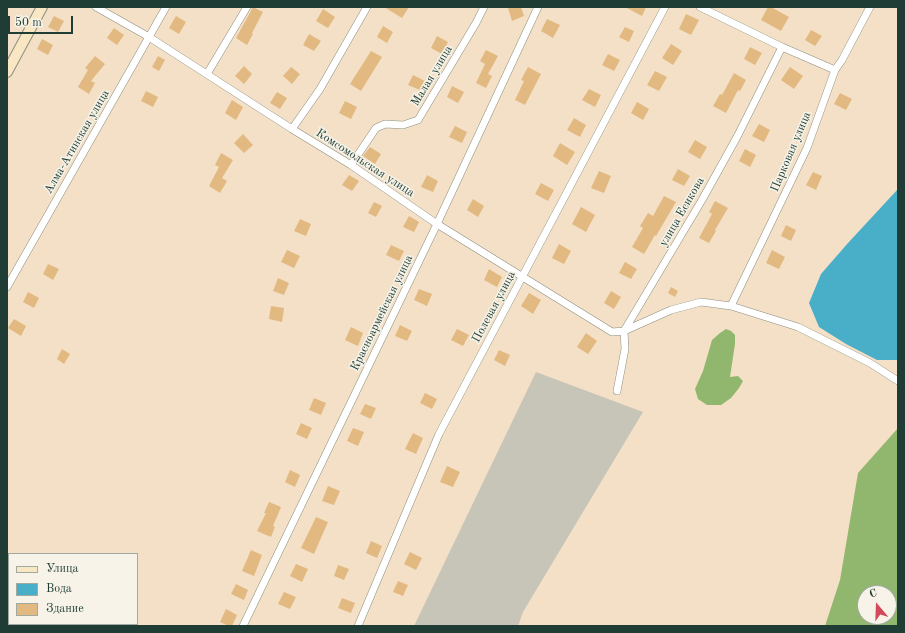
<!DOCTYPE html>
<meta charset="utf-8">
<style>
body{margin:0}
#map{position:relative;width:905px;height:633px;overflow:hidden;background:#f4e0c7;font-family:"Old Standard TT",serif}
canvas{display:block}
.frame{position:absolute;inset:0;border:8px solid #1f3d34;pointer-events:none}
.legend{position:absolute;left:8px;top:553px;width:130px;height:72px;box-sizing:border-box;background:#f7f3e8;border:1px solid #a1aaa0;margin:0;padding:5px 7px;list-style:none;font-size:12px;color:#1f3d34}
.legend li{display:flex;align-items:center;gap:8px;height:20px}
.legend b{width:20px;border:1px solid #a1aaa0}
.north{position:absolute;left:857px;top:585px;width:40px;height:40px;box-sizing:border-box;background:#f7f3e8;border:1px solid #a1aaa0;border-radius:50%;rotate:341deg;font-size:11px;font-weight:700;line-height:16px;text-align:center;color:#1f3d34}
.north::after{content:'';display:block;margin:auto;width:14px;height:18px;background:#d1495b;clip-path:polygon(50% 0,100% 100%,50% 72%,0 100%)}
.scale{position:absolute;left:8px;top:16px;width:65px;height:18px;box-sizing:border-box;border:2px solid #1f3d34;border-top:0;padding-left:5px;font-size:12px;line-height:14px;white-space:nowrap;color:#1f3d34;-webkit-text-stroke:3px #f7f3e8;paint-order:stroke}
</style>
<div id="map">
<canvas width="905" height="633"></canvas>
<div class="frame"></div>
<ul class="legend">
<li><b style="height:5px;background:#f9e7c3"></b>Улица</li>
<li><b style="height:11px;background:#49aec8"></b>Вода</li>
<li><b style="height:11px;background:#e2b981"></b>Здание</li>
</ul>
<div class="north">С</div>
<div class="scale">50 m</div>
</div>
<script>
const c = document.querySelector('canvas').getContext('2d');
c.lineJoin = 'round';
function fill(path, color) {
  c.fillStyle = color;
  c.fill(path, 'evenodd');
}
function poly(rows) {
  const path = new Path2D();
  for (const r of rows) {
    path.moveTo(r[0], r[1]);
    for (let i = 2; i < r.length; i += 2) path.lineTo(r[i], r[i + 1]);
  }
  return path;
}
function strokePath(path, color, width, dash) {
  c.strokeStyle = color;
  c.lineWidth = width;
  c.lineCap = dash ? 'butt' : 'round';
  c.setLineDash(dash || []);
  c.stroke(path);
}
function write(font, color, halo, rows, align = 'center') {
  c.font = font + ' "Old Standard TT",serif';
  c.lineWidth = 3;
  c.setLineDash([]);
  c.textBaseline = 'middle';
  c.strokeStyle = halo;
  c.fillStyle = color;
  for (const [text, x, y, turn = 0] of rows) {
    c.save();
    c.translate(x, y);
    c.rotate((+turn || 0) * Math.PI / 180);
    c.textAlign = isNaN(turn) ? turn : align;
    if (halo) c.strokeText(text, 0, 0);
    c.fillText(text, 0, 0);
    c.restore();
  }
}
const industrial = poly([
 [536,372,643,412,523,612,518,626,414,626]
]);
const forest = poly([
 [726,329,731,331,735,335,735,344,730,377,738,376,743,381,739,388,731,398,721,405,707,405,698,399,695,389,703,371,712,340,720,333],
 [898,428,898,626,825,626,840,580,858,473],
 [865,593,889,593,889,617,865,617]
]);
const water = poly([
 [898,189,898,360,877,360,846,344,819,327,809,303,821,274,848,243]
]);
const building = poly([
 [253,7,263,12,252,33,253,34,247,45,236,38],
 [384,7,409,7,402,18],
 [511,7,521,7,524,16,512,21,508,8],
 [625,7,646,7,642,16],
 [768,7,771,7,789,17,781,31,761,20],
 [323,9,335,17,328,28,316,21],
 [686,14,699,20,691,35,679,29],
 [54,16,64,21,58,32,48,27],
 [176,16,186,22,179,34,169,28],
 [547,19,560,25,553,38,541,31],
 [383,26,393,32,387,43,377,37],
 [625,27,634,31,629,42,619,37],
 [114,28,124,35,117,45,107,38],
 [811,30,822,36,815,46,805,40],
 [309,34,321,41,314,51,303,45],
 [437,36,448,42,442,54,431,48],
 [42,39,53,45,48,55,37,49],
 [671,44,682,51,673,65,662,58],
 [750,47,762,53,755,65,744,59],
 [486,50,498,56,488,74,492,76,486,88,476,83,485,64,480,61],
 [371,51,382,57,361,91,350,84],
 [608,54,620,60,614,71,602,65],
 [95,56,105,64,91,81,95,83,89,94,78,87,88,70,85,68],
 [158,56,165,60,159,71,152,67],
 [244,66,252,74,244,84,235,76],
 [291,67,300,74,292,84,283,76],
 [528,67,541,74,525,105,515,100,524,81,521,80],
 [790,67,803,76,794,89,781,80],
 [655,71,667,77,659,91,647,85],
 [734,73,746,80,740,91,738,90,726,113,713,106,720,94,722,95],
 [413,75,425,81,420,90,408,85],
 [452,86,464,92,458,103,447,97],
 [589,89,601,95,595,107,582,100],
 [146,91,158,97,153,107,141,101],
 [277,92,287,98,280,109,270,103],
 [840,93,852,99,846,110,834,104],
 [232,100,243,107,236,120,225,113],
 [345,101,357,107,351,119,339,113],
 [637,102,649,109,643,120,631,113],
 [574,118,586,125,580,137,567,130],
 [759,124,770,130,764,142,752,136],
 [455,126,467,132,462,143,449,137],
 [243,134,253,145,244,153,234,143],
 [695,140,707,147,700,159,688,152],
 [560,143,575,152,567,165,553,156],
 [370,147,381,154,375,164,363,156],
 [745,149,756,155,750,167,739,161],
 [221,153,233,160,222,178,227,181,220,193,209,186,219,167,215,165],
 [678,169,690,176,684,186,672,180],
 [599,171,611,176,604,193,591,188],
 [813,172,822,176,816,190,806,185],
 [349,175,359,181,352,191,342,185],
 [427,175,438,181,433,192,421,187],
 [541,183,554,190,548,201,535,194],
 [664,196,676,202,656,236,655,235,644,254,632,247,643,228,640,226,648,213,653,216],
 [473,199,484,206,478,217,467,210],
 [715,201,728,208,715,230,716,231,709,243,699,238,712,214,709,212],
 [374,202,382,206,376,217,368,213],
 [581,207,595,215,586,232,572,224],
 [409,216,419,222,414,232,403,227],
 [300,219,311,224,306,236,294,231],
 [786,225,796,230,791,241,781,236],
 [559,244,571,251,564,264,552,258],
 [391,245,404,251,399,261,386,255],
 [287,250,300,256,294,268,281,262],
 [772,250,785,257,779,269,766,263],
 [625,262,637,269,631,279,619,273],
 [48,264,59,269,53,280,43,274],
 [489,269,502,277,497,287,484,280],
 [278,278,289,283,284,295,273,291],
 [671,287,678,291,675,297,668,293],
 [419,289,432,294,427,306,414,300],
 [611,291,621,297,614,309,604,303],
 [28,292,39,298,34,308,23,302],
 [529,293,541,300,533,314,521,306],
 [271,306,284,308,282,322,269,319],
 [14,319,26,326,21,336,8,328],
 [400,325,412,331,407,341,395,336],
 [351,327,363,333,358,346,345,340],
 [457,329,469,335,463,346,451,340],
 [586,333,597,341,588,354,577,347],
 [62,349,70,354,64,364,57,359],
 [499,350,510,355,505,366,494,360],
 [425,393,437,399,432,409,420,403],
 [314,398,326,403,321,415,309,410],
 [365,404,376,408,371,419,360,414],
 [301,423,312,428,307,439,296,434],
 [353,428,364,432,358,446,347,441],
 [413,433,423,438,416,454,405,449],
 [447,466,460,472,453,487,440,482],
 [290,470,300,475,295,487,285,482],
 [328,486,340,491,334,505,322,501],
 [269,502,281,507,273,526,275,527,271,537,257,531,266,513,264,513],
 [316,517,328,522,314,554,301,548],
 [371,541,382,546,377,558,366,553],
 [251,550,262,555,254,576,242,571],
 [410,552,422,558,416,570,404,564],
 [296,564,308,569,302,582,290,576],
 [338,565,349,569,344,580,334,576],
 [398,581,408,585,403,596,393,592],
 [236,584,248,590,244,600,231,594],
 [284,592,296,597,290,609,278,604],
 [342,598,355,603,351,613,338,608],
 [226,609,237,615,232,626,229,626,220,622]
]);
const street = poly([
 [96,7,149,37,292,129,351,165,437,224,612,332,624,331,671,310,701,302,731,306,798,327,870,363,898,381],
 [700,7,782,47,835,70],
 [207,74,247,7],
 [292,129,320,89,367,7],
 [351,165,376,128,385,124,403,125,418,120,476,23,484,7],
 [7,287,166,7],
 [731,306,807,148,835,70,842,60,870,7],
 [617,391,625,349,624,331,702,200,737,137,782,47],
 [243,626,437,224,538,7],
 [358,626,439,434,665,7]
]);
const secondary = poly([
 [7,72,42,7]
]);
const streetNames = [
 ["Малая улица",432,76,-59],
 ["Алма-Атинская улица",77,142,-60],
 ["Парковая улица",791,152,-67],
 ["Комсомольская улица",365,163,33],
 ["улица Есикова",682,212,-60],
 ["Полевая улица",494,307,-62],
 ["Красноармейская улица",382,313,-64]
];
fill(industrial, '#c7c5b8');
fill(forest, '#90b76d');
fill(water, '#49aec8');
fill(building, '#e2b981');
strokePath(street, '#8a8e7e', 8);
strokePath(secondary, '#8a8e7e', 12);
strokePath(street, '#fff', 7);
strokePath(secondary, '#f9e7c3', 10);
write('12px', '#1f3d34', '#f7f3e8', streetNames);
</script>
